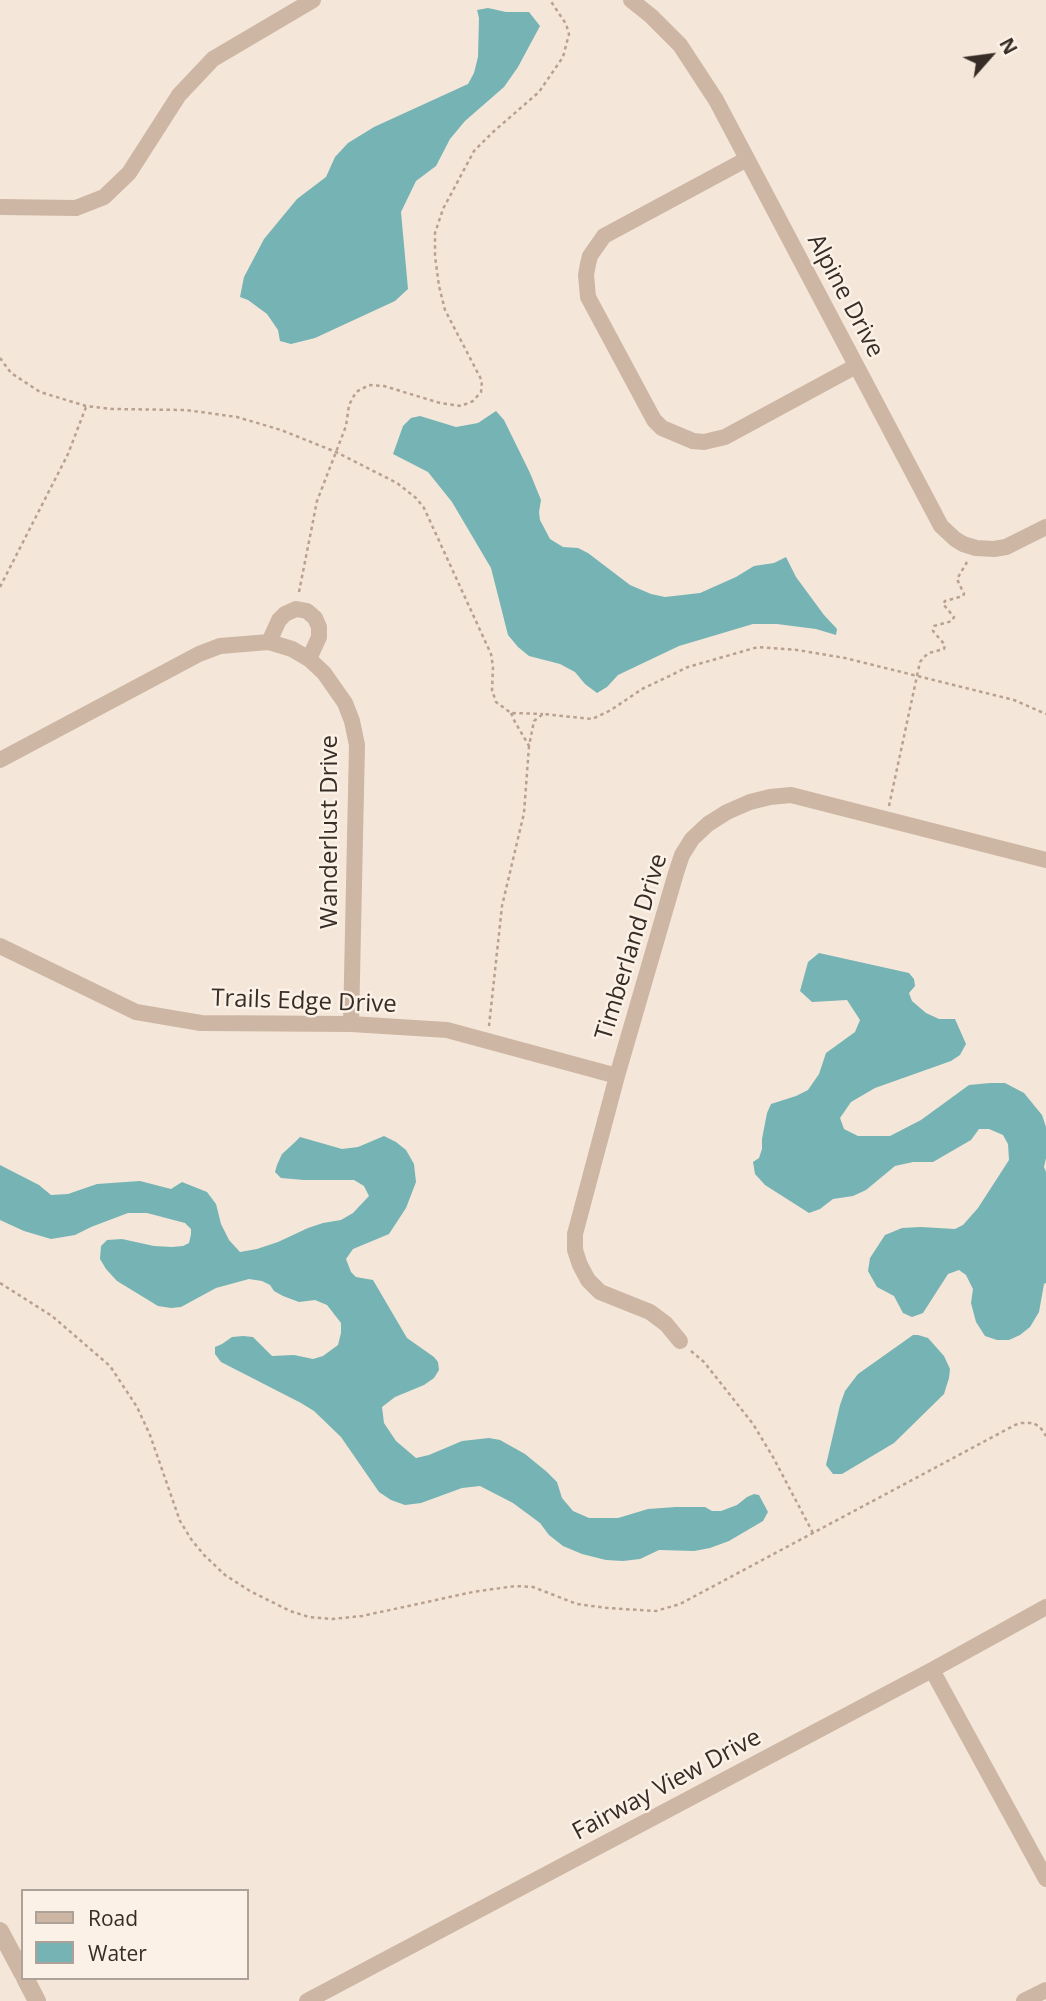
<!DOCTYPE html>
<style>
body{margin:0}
#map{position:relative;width:1046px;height:2001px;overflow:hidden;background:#f4e7d9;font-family:"Open Sans",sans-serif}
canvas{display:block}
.legend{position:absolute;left:21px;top:1889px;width:228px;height:91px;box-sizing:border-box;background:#fbf1e6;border:2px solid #ada299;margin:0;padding:9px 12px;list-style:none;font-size:21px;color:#382c26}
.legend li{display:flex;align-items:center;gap:14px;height:35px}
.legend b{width:35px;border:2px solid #ada299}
.north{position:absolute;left:955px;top:21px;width:70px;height:70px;-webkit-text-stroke:5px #fbf1e6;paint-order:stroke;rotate:62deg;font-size:19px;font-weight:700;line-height:28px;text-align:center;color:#382c26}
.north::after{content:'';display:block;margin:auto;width:24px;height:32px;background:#382c26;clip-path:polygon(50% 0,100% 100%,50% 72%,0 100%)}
</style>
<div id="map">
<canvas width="1046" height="2001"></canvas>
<ul class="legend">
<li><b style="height:9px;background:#ceb6a4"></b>Road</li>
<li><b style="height:19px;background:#75b3b4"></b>Water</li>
</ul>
<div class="north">N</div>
</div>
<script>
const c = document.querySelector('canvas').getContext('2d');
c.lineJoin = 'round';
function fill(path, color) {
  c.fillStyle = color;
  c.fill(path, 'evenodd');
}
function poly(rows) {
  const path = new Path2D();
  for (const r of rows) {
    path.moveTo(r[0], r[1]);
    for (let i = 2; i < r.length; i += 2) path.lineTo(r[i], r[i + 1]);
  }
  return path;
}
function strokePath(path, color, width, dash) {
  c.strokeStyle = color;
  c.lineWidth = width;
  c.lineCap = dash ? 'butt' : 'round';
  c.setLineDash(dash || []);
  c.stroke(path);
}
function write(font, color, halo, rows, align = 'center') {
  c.font = font + ' "Open Sans",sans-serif';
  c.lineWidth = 5;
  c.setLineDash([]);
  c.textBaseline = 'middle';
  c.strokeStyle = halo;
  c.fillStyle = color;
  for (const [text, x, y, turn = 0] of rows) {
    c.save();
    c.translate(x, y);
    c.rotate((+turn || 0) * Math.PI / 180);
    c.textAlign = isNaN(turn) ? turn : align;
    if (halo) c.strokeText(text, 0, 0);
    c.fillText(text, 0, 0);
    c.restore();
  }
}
const water = poly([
 [488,8,506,12,529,12,540,26,518,67,504,87,465,121,450,139,436,166,416,181,401,212,408,289,395,301,315,338,291,344,280,341,278,330,267,314,248,300,240,297,244,277,264,239,297,199,326,177,335,157,348,143,374,127,468,84,474,73,478,57,479,18,477,10],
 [496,411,504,420,530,473,541,500,539,512,540,520,550,539,563,547,578,548,588,553,630,585,651,594,665,597,700,593,736,577,754,566,774,563,786,557,796,577,824,615,837,629,836,635,816,629,777,624,753,624,679,646,618,675,607,687,597,693,585,684,575,672,560,664,529,656,518,647,508,635,491,568,452,502,428,472,393,454,403,426,411,418,420,416,456,427,478,423],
 [819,953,909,973,914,979,915,986,909,993,912,1001,926,1013,939,1019,955,1019,966,1044,960,1055,951,1061,875,1088,851,1102,840,1118,844,1129,858,1136,890,1136,921,1120,969,1085,990,1083,1005,1083,1024,1093,1042,1115,1046,1127,1046,1158,1044,1167,1046,1172,1046,1283,1044,1284,1039,1312,1030,1327,1020,1335,1009,1340,997,1340,985,1336,976,1322,971,1303,973,1289,966,1275,959,1270,948,1274,923,1313,912,1317,903,1313,894,1296,877,1287,868,1271,870,1258,885,1235,902,1228,921,1227,955,1229,963,1225,978,1208,1009,1160,1008,1144,1003,1135,989,1129,979,1129,971,1140,933,1162,913,1162,895,1166,866,1190,853,1196,833,1199,820,1209,809,1213,765,1185,755,1174,753,1162,759,1158,762,1149,762,1139,767,1113,771,1104,796,1096,808,1090,819,1074,826,1053,855,1032,860,1020,847,1000,812,1002,800,991,808,962],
 [384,1136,396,1142,406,1150,414,1164,416,1182,406,1208,389,1234,353,1249,346,1259,351,1272,356,1277,373,1280,407,1338,434,1357,438,1362,439,1370,434,1378,424,1385,395,1397,382,1407,384,1423,396,1441,416,1458,429,1455,462,1441,489,1438,500,1440,525,1454,547,1472,557,1482,562,1498,573,1511,589,1518,618,1518,648,1509,676,1507,705,1507,712,1511,721,1511,737,1505,747,1497,754,1494,759,1495,768,1512,763,1521,729,1541,710,1548,694,1551,659,1550,640,1559,623,1561,606,1560,582,1554,563,1546,549,1535,540,1523,513,1503,480,1486,462,1488,421,1503,405,1505,391,1500,379,1492,341,1437,314,1411,301,1403,221,1362,215,1354,215,1347,222,1344,232,1337,243,1336,253,1337,272,1356,294,1355,313,1359,323,1356,338,1345,341,1333,341,1323,327,1305,315,1300,299,1302,283,1296,274,1291,270,1285,262,1281,249,1279,216,1288,181,1307,171,1308,158,1306,117,1281,106,1269,100,1259,101,1246,107,1240,122,1239,154,1246,172,1247,183,1246,189,1243,191,1234,191,1229,185,1223,147,1213,128,1213,91,1227,75,1235,51,1239,24,1231,0,1220,0,1165,39,1185,51,1195,68,1194,97,1184,140,1181,171,1189,182,1182,207,1192,216,1204,221,1224,229,1240,240,1252,257,1249,278,1242,308,1228,323,1223,341,1220,353,1213,369,1196,364,1186,354,1180,304,1180,281,1178,275,1172,277,1165,282,1154,293,1144,300,1137,342,1149,358,1147],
 [913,1335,918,1335,928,1338,944,1356,950,1369,949,1378,944,1394,894,1443,842,1474,833,1474,826,1465,840,1405,845,1391,858,1374]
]);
const path = poly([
 [0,358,11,373,40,392,86,406,112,409,186,410,237,417,281,430,336,452,397,483,416,498,424,508,491,654,493,667,492,690,496,702,511,713,543,714],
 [0,587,68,454,86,407],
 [299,592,317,501,336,452,346,426,349,405,356,392,369,385,384,386,440,403,461,406,473,401,481,392,482,381,445,310,439,286,435,256,435,233,443,209,474,151,493,132,539,92,563,57,569,34,566,24,550,0],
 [511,713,515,722,529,746,534,721,543,714,592,719,611,710,642,689,688,667,758,647,797,650,845,658,1014,700,1046,714],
 [889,806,920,662,924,657,929,653,944,649,945,645,933,631,934,626,952,621,954,617,943,604,945,601,963,596,964,594,957,579,967,562],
 [489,1026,502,906,524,813,529,746],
 [0,1283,52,1316,110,1366,137,1407,150,1435,180,1521,191,1539,204,1555,225,1575,250,1591,290,1611,309,1617,332,1619,362,1616,473,1592,515,1586,533,1587,577,1604,607,1608,656,1611,680,1604,1015,1425,1021,1423,1033,1423,1040,1427,1046,1436],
 [691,1351,704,1362,753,1424,773,1457,813,1533]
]);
const minor = poly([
 [631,0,651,16,680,45,716,100,941,526,955,539,963,544,976,548,994,549,1006,547,1046,527],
 [747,159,604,236,590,256,588,264,586,275,588,297,654,420,662,428,693,441,704,442,725,437,856,366],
 [0,207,76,208,104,197,129,173,179,95,213,59,313,0],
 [269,642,279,620,285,614,296,609,307,611,315,618,319,627,319,637,309,659],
 [0,760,199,654,220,646,269,642,292,649,309,659,324,673,345,703,352,721,357,745,351,1024],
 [0,946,136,1012,201,1023,351,1024,447,1030,617,1076],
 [680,1341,666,1324,650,1312,600,1292,588,1280,580,1265,575,1250,575,1234,617,1076,676,873,682,855,692,839,708,824,727,812,750,802,770,797,791,795,1046,860],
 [932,1670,1046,1879],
 [307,2001,932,1670,1046,1607],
 [1024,2001,1046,1990]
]);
const tertiary = poly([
 [0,1931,23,1974],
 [25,1978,37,2001]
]);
const streetNames = [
 ["Alpine Drive",845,296,62],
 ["Wanderlust Drive",330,832,-90],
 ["Timberland Drive",632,947,-73],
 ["Trails Edge Drive",304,1002,2],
 ["Fairway View Drive",667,1785,-28]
];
fill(water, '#75b3b4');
strokePath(path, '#baa08e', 2.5, [3.5, 3.5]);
strokePath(minor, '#ceb6a4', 16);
strokePath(tertiary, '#ceb6a4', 18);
write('24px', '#382c26', '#fbf1e6', streetNames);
</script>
